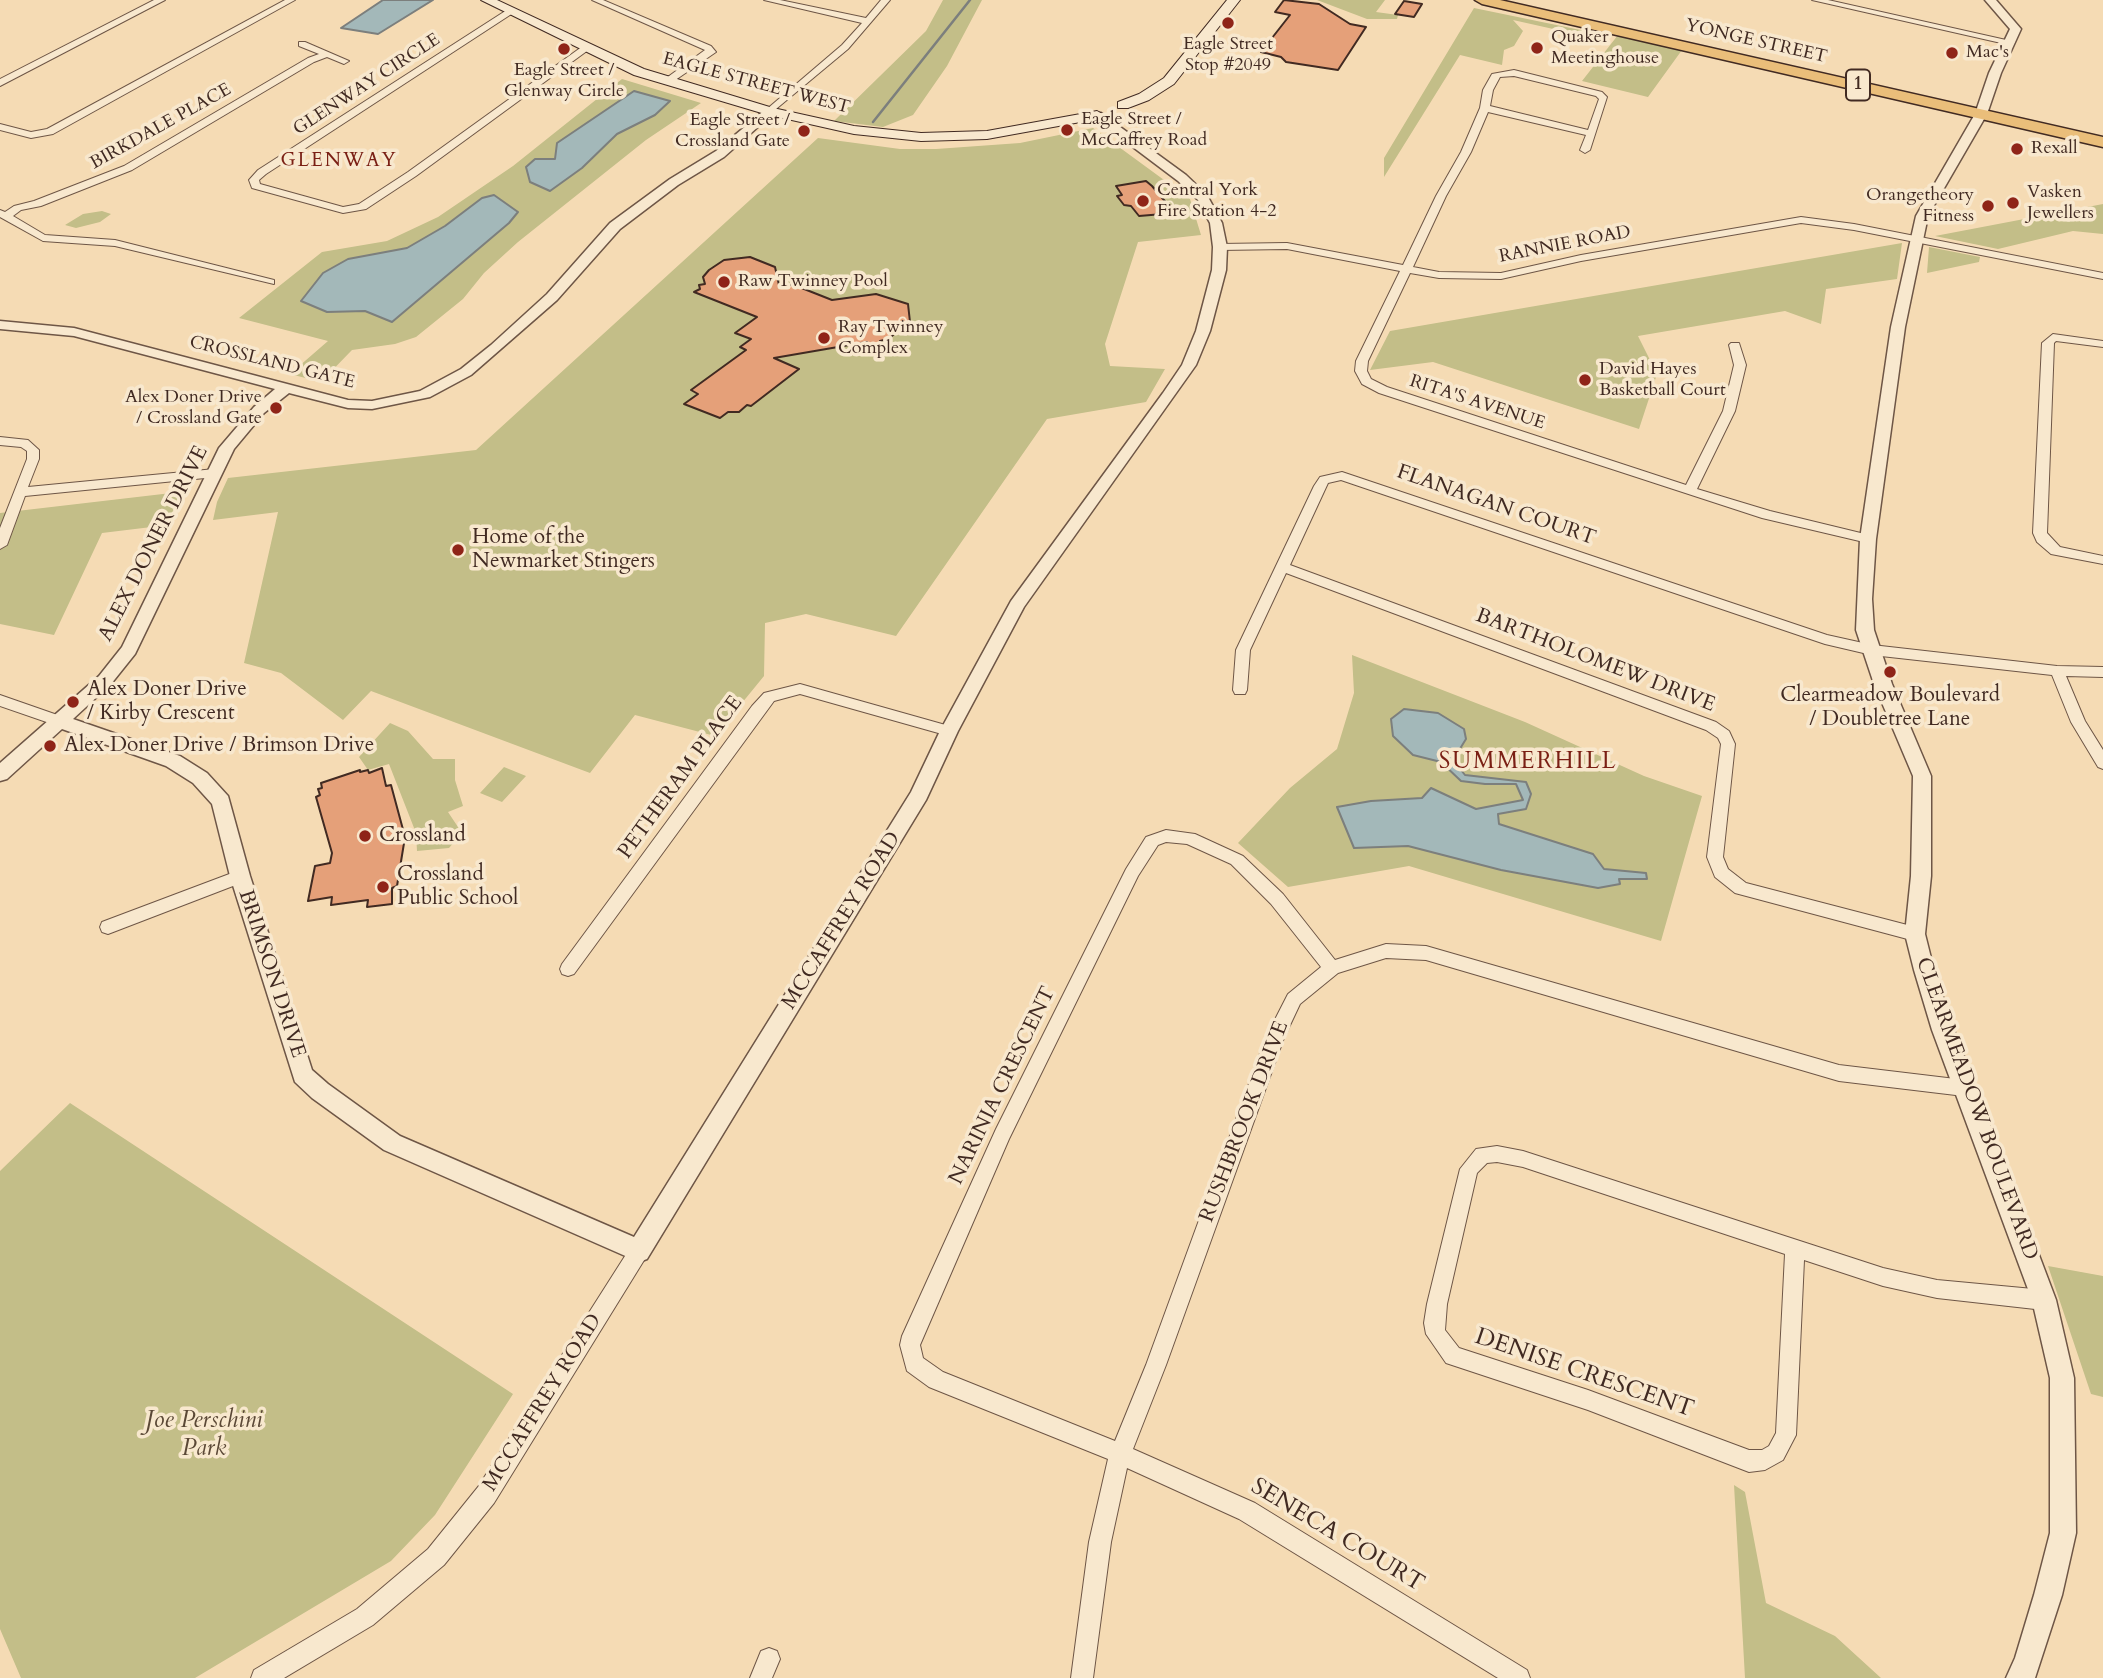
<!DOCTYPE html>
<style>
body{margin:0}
canvas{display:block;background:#f5dbb4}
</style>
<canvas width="2103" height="1678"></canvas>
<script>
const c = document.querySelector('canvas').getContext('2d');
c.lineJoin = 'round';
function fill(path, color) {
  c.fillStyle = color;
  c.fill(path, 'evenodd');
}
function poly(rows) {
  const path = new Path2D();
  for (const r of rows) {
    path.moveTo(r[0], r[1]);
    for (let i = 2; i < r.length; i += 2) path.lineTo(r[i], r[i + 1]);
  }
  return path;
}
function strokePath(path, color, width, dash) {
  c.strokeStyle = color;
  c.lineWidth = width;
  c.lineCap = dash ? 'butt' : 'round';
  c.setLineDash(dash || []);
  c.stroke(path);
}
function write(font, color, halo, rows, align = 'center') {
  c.font = font + ' Cardo,serif';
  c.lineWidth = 7;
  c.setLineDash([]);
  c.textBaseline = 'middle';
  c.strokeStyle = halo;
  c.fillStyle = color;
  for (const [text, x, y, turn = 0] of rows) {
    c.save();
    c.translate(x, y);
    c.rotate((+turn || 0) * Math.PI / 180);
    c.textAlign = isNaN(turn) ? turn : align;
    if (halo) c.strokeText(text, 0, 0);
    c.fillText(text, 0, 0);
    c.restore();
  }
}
const green = poly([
 [943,0,982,0,947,66,913,115,883,127,834,121,926,31],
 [1317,0,1385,0,1376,12,1398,15,1397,19,1367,19],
 [1474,8,1600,34,1598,39,1513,20,1523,31,1514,46,1504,50,1502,65,1460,55,1384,177,1384,158],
 [1618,35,1682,50,1648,97,1582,81],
 [622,79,701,103,646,140,518,242,484,273,463,299,416,337,395,344,352,350,321,382,290,374,328,341,239,318,322,252,387,241,438,217,513,166],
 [1093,128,1190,199,1201,235,1138,242,1105,344,1110,366,1165,369,1146,402,1047,419,896,636,806,614,765,623,764,676,715,736,635,715,590,773,371,691,343,720,281,673,244,663,278,512,213,520,217,502,228,478,476,450,818,138,900,149,936,149,1020,143],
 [2103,204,2103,234,2073,231,1998,249,1935,236],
 [102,211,111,214,100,222,76,228,65,225,83,214],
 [1902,243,1897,279,1826,289,1821,324,1785,311,1638,336,1657,374,1639,429,1433,362,1370,370,1390,331],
 [1929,247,1980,257,1979,262,1927,273],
 [180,492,168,525,102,533,54,635,0,624,0,513],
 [1352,655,1525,722,1644,776,1702,796,1661,941,1409,866,1288,887,1238,843,1290,788,1337,749,1354,693],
 [390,723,408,731,433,759,455,759,455,780,463,806,448,812,462,833,449,848,417,851,416,833,389,764,368,770,359,757],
 [504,767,526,776,502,802,480,793],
 [70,1103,513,1394,435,1515,391,1561,195,1678,21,1678,0,1629,0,1171],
 [2048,1266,2103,1276,2103,1397,2091,1394],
 [1734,1485,1745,1492,1766,1603,1835,1636,1881,1678,1745,1678]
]);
const water = poly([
 [383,0,433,0,378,34,341,28,383,0],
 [634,91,670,101,655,115,617,134,582,168,550,191,530,182,526,167,535,159,555,159,557,143,634,91],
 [494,195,518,212,509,223,392,322,365,311,327,312,301,301,323,273,348,259,407,248,445,226,482,198,494,195],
 [1404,709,1438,713,1464,729,1466,739,1453,760,1465,775,1526,782,1531,794,1526,809,1498,814,1499,824,1593,854,1604,869,1646,873,1647,879,1619,879,1620,884,1598,888,1501,870,1408,846,1354,848,1337,807,1371,801,1422,798,1431,788,1476,809,1523,800,1516,784,1485,784,1461,781,1441,762,1413,755,1393,736,1391,719,1404,709]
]);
const stream = poly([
 [873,122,970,0]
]);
const building = poly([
 [1284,0,1319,4,1350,24,1366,27,1338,70,1286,62,1281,57,1261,52,1290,15,1275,12,1284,0],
 [1404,1,1422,4,1414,17,1395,14,1404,1],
 [1146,181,1152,186,1175,213,1139,216,1131,206,1124,205,1117,196,1122,195,1116,186,1146,181],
 [750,257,775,267,779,285,794,285,832,300,876,294,908,304,910,322,888,339,880,341,881,345,868,346,867,342,774,358,799,369,751,406,747,405,739,412,728,412,720,418,684,404,698,394,691,390,746,350,740,347,751,339,735,333,757,317,694,292,700,289,699,285,705,284,703,277,709,270,724,260,750,257],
 [382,768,386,786,391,785,405,837,397,886,392,888,392,904,367,907,368,900,331,905,332,897,308,901,315,866,330,863,332,853,316,797,320,795,318,789,322,788,321,783,360,770,360,772,368,770,369,773,382,768]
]);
const minor = poly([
 [154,0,165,0,0,86,0,79,154,0],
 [285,0,295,0,53,134,31,138,0,130,0,124,31,132,47,129,285,0],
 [592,0,603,0,711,46,716,52,671,83,665,83,665,79,705,50,592,0],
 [764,0,780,0,866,18,881,0,890,0,848,49,770,114,767,113,767,109,842,45,862,23,764,0],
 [1812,0,1828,0,2015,42,2010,45,1812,0],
 [510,8,514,11,513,13,266,174,259,180,260,184,343,207,359,204,408,172,583,46,591,48,416,176,366,209,343,213,252,188,249,180,258,170,510,8],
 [299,42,305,42,349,61,344,64,327,57,314,62,132,170,41,206,21,210,13,216,45,235,115,240,274,280,274,284,115,246,43,241,0,217,0,210,5,212,14,206,34,201,124,166,308,58,319,54,299,46,299,42],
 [1514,70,1602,92,1607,97,1590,150,1585,153,1580,150,1586,135,1488,112,1471,152,1446,196,1413,267,1439,272,1501,273,1581,255,1801,217,1854,224,2103,273,2103,279,1854,230,1801,223,1581,261,1501,279,1439,278,1410,273,1368,361,1367,371,1371,379,1387,387,1686,485,1723,411,1734,365,1729,345,1731,343,1739,343,1746,365,1735,411,1697,489,1770,511,1873,536,1875,539,1868,543,1762,518,1379,393,1362,384,1355,371,1356,361,1400,271,1287,249,1220,250,1215,247,1220,244,1287,243,1403,265,1436,196,1461,152,1480,108,1483,90,1492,74,1514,70],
 [1514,76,1596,96,1599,99,1588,130,1490,106,1493,90,1500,77,1514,76],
 [2053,334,2103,341,2103,347,2056,341,2054,343,2047,533,2060,547,2103,556,2103,564,2051,554,2037,542,2033,533,2042,343,2053,334],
 [0,437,28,440,39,450,39,459,28,487,215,469,221,473,215,477,25,496,7,545,0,549,0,528,27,459,27,451,21,447,0,445,0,437],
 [1342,472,1827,635,1872,645,2057,666,2103,667,2103,677,2066,676,2085,721,2103,750,2103,769,2098,767,2071,722,2052,675,1872,655,1825,644,1341,480,1328,483,1290,565,1716,722,1729,731,1735,744,1723,857,1728,869,1746,883,1915,927,1921,929,1923,934,1921,939,1915,941,1735,893,1715,877,1707,857,1721,744,1718,738,1706,730,1286,573,1250,650,1247,690,1245,694,1235,694,1233,690,1236,650,1314,486,1320,477,1342,472],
 [800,684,949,726,956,731,949,736,800,694,774,701,574,974,568,976,562,974,560,969,562,964,752,706,764,693,800,684],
 [0,695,66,718,68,722,61,727,0,706,0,695],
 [1166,830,1195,834,1243,856,1283,894,1335,960,1386,944,1426,946,1839,1065,1964,1080,1970,1082,1973,1088,1970,1094,1964,1096,1839,1081,1426,960,1386,958,1338,973,1300,1004,1284,1038,1166,1365,1133,1449,1255,1503,1527,1670,1530,1678,1498,1678,1239,1519,1127,1468,1111,1542,1093,1678,1071,1678,1089,1542,1108,1459,929,1387,907,1371,900,1345,902,1336,996,1129,1126,869,1146,837,1166,830],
 [1166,842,1187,844,1231,864,1271,904,1321,967,1288,994,1266,1037,1146,1365,1115,1441,943,1372,923,1358,920,1345,1009,1139,1138,876,1158,845,1166,842],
 [240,870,246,871,248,876,246,881,108,934,102,932,100,927,102,922,240,870],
 [1497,1146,1523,1151,1883,1268,1937,1280,2044,1290,2051,1293,2054,1300,2051,1307,2044,1310,1937,1298,1883,1286,1804,1260,1796,1435,1783,1460,1765,1470,1749,1472,1588,1410,1446,1363,1426,1334,1424,1323,1427,1304,1460,1169,1476,1149,1497,1146],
 [1497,1162,1523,1167,1785,1254,1776,1433,1769,1446,1762,1450,1749,1450,1588,1390,1459,1348,1445,1330,1447,1304,1477,1173,1487,1163,1497,1162],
 [639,1242,646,1245,649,1251,646,1257,494,1503,444,1565,373,1625,284,1678,251,1678,254,1670,357,1609,428,1549,478,1487,632,1245,639,1242],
 [769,1648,777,1651,780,1659,772,1678,750,1678,761,1651,769,1648]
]);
const tertiary = poly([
 [1985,0,1996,0,2021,29,2001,73,1987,114,1928,216,1905,327,1876,539,1872,599,1874,630,1892,684,1931,776,1931,876,1925,934,1934,970,1954,1030,2056,1300,2074,1378,2076,1533,2062,1595,2035,1678,2006,1678,2015,1658,2034,1595,2050,1533,2050,1378,2032,1300,1932,1030,1914,970,1905,934,1911,876,1913,776,1874,684,1856,630,1860,539,1891,327,1916,216,1975,114,1989,73,2010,29,1985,0],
 [766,109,776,111,724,157,678,185,620,229,557,300,471,375,430,397,372,409,348,408,289,393,264,413,234,449,135,654,111,684,73,719,180,756,207,773,228,796,250,876,312,1070,328,1084,400,1136,634,1237,911,792,940,731,1011,601,1163,393,1182,365,1196,331,1212,270,1213,247,1210,223,1198,200,1178,181,1093,117,1093,113,1101,113,1186,175,1207,195,1222,223,1227,247,1226,270,1210,331,1196,365,1024,607,958,731,926,800,647,1259,639,1262,384,1150,312,1098,295,1082,230,876,212,804,193,783,166,766,62,729,7,779,0,781,0,763,99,676,122,647,219,448,254,407,275,389,74,336,0,329,0,321,74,328,348,400,372,401,420,391,461,369,491,345,547,294,610,223,670,179,716,151,766,109]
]);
const secondary = poly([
 [481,0,497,0,644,69,773,108,854,126,921,133,987,131,1097,111,1104,115,1097,119,987,139,921,141,854,134,765,114,634,75,481,0],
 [1227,0,1240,0,1174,84,1149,100,1128,108,1118,108,1118,102,1139,94,1164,78,1227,0]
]);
const primary = poly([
 [1475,0,1500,0,2103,137,2103,147,1482,4,1475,0]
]);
const markers = [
 [1228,23,7,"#8f2418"],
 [1537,48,7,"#8f2418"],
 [564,49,7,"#8f2418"],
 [1952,53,7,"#8f2418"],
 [1067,130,7,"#8f2418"],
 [804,131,7,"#8f2418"],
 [2017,149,7,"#8f2418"],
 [1143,201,7,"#8f2418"],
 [2013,203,7,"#8f2418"],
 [1988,206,7,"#8f2418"],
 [724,282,7,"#8f2418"],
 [824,338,7,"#8f2418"],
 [1585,380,7,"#8f2418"],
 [276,408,7,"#8f2418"],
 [458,550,7,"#8f2418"],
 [1890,672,7,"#8f2418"],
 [73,702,7,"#8f2418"],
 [50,746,7,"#8f2418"],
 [365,836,7,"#8f2418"],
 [383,887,7,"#8f2418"]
];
const farPoinames = [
 ["Quaker",1551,38],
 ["Meetinghouse",1551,59],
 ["Eagle Street",1228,45,"center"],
 ["Stop #2049",1228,66,"center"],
 ["Mac's",1966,53],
 ["Eagle Street /",564,71,"center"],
 ["Glenway Circle",564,92,"center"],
 ["Eagle Street /",1081,120],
 ["McCaffrey Road",1081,141],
 ["Eagle Street /",790,121,"right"],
 ["Crossland Gate",790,142,"right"],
 ["Rexall",2031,149],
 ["Central York",1157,191],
 ["Fire Station 4-2",1157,212],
 ["Vasken",2027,193],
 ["Jewellers",2027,214],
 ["Orangetheory",1974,196,"right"],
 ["Fitness",1974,217,"right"],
 ["Raw Twinney Pool",738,282],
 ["Ray Twinney",838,328],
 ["Complex",838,349],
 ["David Hayes",1599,370],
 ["Basketball Court",1599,391],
 ["Alex Doner Drive",262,398,"right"],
 ["/ Crossland Gate",262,419,"right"]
];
const farStreetnames = [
 ["YONGE STREET",1756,42,13],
 ["EAGLE STREET WEST",756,84,15],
 ["GLENWAY CIRCLE",367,85,-33],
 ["BIRKDALE PLACE",161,127,-29],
 ["RANNIE ROAD",1565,245,-11],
 ["CROSSLAND GATE",272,363,14],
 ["RITA'S AVENUE",1477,403,18]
];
const shields = [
 [1858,85,24]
];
const shieldNames = [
 ["1",1858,85]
];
const farNeighbourhoodnames = [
 ["GLENWAY",339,162]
];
const streetNames = [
 ["FLANAGAN COURT",1496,506,19],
 ["ALEX DONER DRIVE",154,544,-63],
 ["BARTHOLOMEW DRIVE",1595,661,21],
 ["PETHERAM PLACE",681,778,-54],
 ["MCCAFFREY ROAD",842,921,-58],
 ["BRIMSON DRIVE",271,974,72],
 ["NARINIA CRESCENT",1003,1086,-64],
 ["CLEARMEADOW BOULEVARD",1976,1109,70],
 ["RUSHBROOK DRIVE",1245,1122,-69],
 ["MCCAFFREY ROAD",543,1403,-58]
];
const poiNames = [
 ["Home of the",472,538],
 ["Newmarket Stingers",472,562],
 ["Alex Doner Drive",87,690],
 ["/ Kirby Crescent",87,714],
 ["Clearmeadow Boulevard",1890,696,"center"],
 ["/ Doubletree Lane",1890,720,"center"],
 ["Alex Doner Drive / Brimson Drive",64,746],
 ["Crossland",379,836],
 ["Crossland",397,875],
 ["Public School",397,899]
];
const neighbourhoodNames = [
 ["SUMMERHILL",1528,763]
];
const nearStreetnames = [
 ["DENISE CRESCENT",1584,1374,19],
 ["SENECA COURT",1337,1536,31]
];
const nearParknames = [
 ["Joe Perschini",204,1421],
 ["Park",204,1449]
];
fill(green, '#c3be88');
fill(water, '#a3b8b9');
strokePath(water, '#7c7f7d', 2);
strokePath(stream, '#7c7f7d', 2.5);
fill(building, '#e5a079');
strokePath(building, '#412a22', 2);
strokePath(minor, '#6e5646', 2);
strokePath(tertiary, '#6e5646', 3);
strokePath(secondary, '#412a22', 2);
strokePath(primary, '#412a22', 3);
fill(minor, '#f8e8ce');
fill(tertiary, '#f8e8ce');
fill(secondary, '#f8e8ce');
fill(primary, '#eabe7a');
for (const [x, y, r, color] of markers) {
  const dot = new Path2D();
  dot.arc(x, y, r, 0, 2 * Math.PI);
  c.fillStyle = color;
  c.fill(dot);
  strokePath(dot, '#f8e8ce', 2.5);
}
write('18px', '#412a22', '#f8e8ce', farPoinames, 'left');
write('18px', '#412a22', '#f8e8ce', farStreetnames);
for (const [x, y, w] of shields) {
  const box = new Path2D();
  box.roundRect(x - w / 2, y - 15.5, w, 31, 5);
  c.fillStyle = '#f8e8ce';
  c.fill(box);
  strokePath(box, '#412a22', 2);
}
write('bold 19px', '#412a22', null, shieldNames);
c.letterSpacing = '2px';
write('19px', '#7a1f14', '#f8e8ce', farNeighbourhoodnames);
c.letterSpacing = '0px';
write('21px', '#412a22', '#f8e8ce', streetNames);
write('21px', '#412a22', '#f8e8ce', poiNames, 'left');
c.letterSpacing = '2px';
write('23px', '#7a1f14', '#f8e8ce', neighbourhoodNames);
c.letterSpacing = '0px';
write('24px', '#412a22', '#f8e8ce', nearStreetnames);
write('italic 24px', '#5b4836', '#f8e8ce', nearParknames);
</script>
